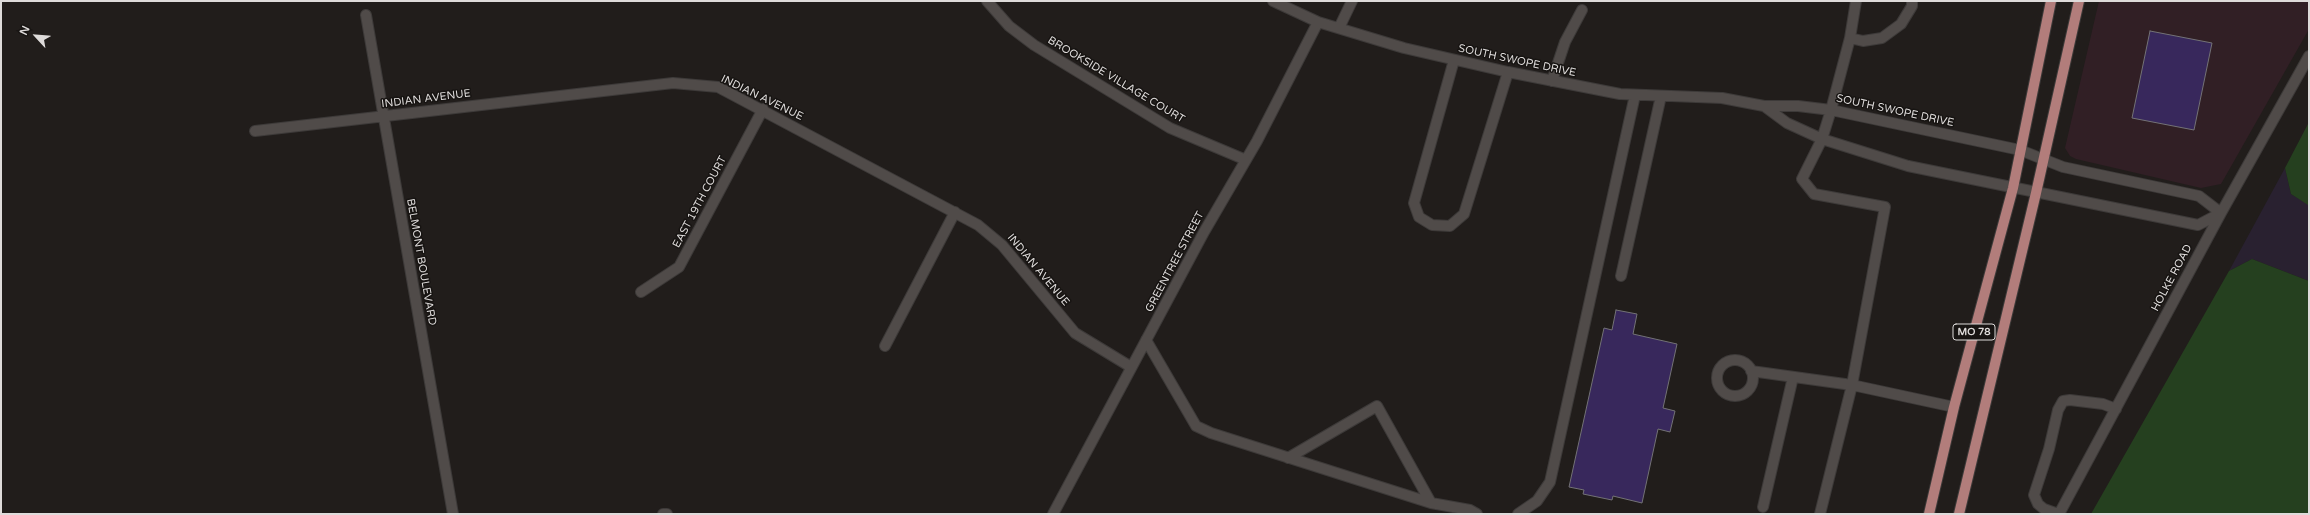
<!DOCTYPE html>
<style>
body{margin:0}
#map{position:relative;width:2310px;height:515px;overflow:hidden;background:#211d1b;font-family:"Varela Round",sans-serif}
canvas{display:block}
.frame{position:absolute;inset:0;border:2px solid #dedbda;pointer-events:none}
.north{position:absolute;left:16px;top:16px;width:40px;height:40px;-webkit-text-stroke:3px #171412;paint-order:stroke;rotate:296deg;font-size:11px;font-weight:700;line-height:16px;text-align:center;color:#dedbda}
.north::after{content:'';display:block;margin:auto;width:14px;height:18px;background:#dedbda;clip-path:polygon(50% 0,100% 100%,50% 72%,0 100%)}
</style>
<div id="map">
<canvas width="2310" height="515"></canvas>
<div class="frame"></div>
<div class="north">N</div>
</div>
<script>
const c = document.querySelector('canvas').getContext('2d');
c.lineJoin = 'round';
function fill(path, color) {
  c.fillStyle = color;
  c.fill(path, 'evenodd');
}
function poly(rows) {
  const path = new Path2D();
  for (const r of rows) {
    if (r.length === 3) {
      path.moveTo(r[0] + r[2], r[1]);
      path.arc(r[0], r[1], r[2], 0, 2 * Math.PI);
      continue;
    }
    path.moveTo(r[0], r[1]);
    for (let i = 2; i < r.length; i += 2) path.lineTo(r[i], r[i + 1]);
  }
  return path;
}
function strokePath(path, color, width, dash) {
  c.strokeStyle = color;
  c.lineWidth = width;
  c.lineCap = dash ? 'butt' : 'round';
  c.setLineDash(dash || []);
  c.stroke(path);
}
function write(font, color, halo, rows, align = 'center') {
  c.font = font + ' "Varela Round",sans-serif';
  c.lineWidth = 3;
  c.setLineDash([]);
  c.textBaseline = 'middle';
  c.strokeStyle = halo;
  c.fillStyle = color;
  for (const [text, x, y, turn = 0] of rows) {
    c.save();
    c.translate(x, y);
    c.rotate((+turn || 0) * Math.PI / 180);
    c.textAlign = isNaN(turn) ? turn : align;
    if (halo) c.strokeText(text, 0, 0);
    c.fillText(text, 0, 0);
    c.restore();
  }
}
const commercial = poly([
 [2099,1,2309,1,2309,29,2221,184,2201,188,2076,159,2070,156,2065,148]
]);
const industrial = poly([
 [2285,168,2291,194,2309,205,2309,281,2252,259,2229,271]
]);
const green = poly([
 [2309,122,2309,205,2308,205,2291,194,2285,168],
 [2252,259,2309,281,2309,514,2091,514,2229,271]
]);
const building = poly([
 [2150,31,2212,43,2194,130,2132,118,2150,31],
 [1616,310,1637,314,1633,334,1677,344,1663,408,1675,411,1670,432,1658,429,1642,503,1613,496,1612,500,1583,494,1584,490,1569,487,1604,328,1612,330,1616,310]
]);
const minor = poly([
 [987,1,1009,26,1034,45,1170,128,1246,160],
 [1273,1,1318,22,1404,48,1508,72,1620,94,1722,98,1764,106,1798,106,1831,110,2020,150,2063,167,2199,196,2221,213],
 [366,15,453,514],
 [1339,28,1352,1],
 [1850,38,1863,41,1882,38,1901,24,1912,6,1912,1],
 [1454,60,1414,203,1419,217,1432,225,1450,226,1464,214,1508,72],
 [1552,81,1565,42,1582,10],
 [1764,106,1787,123,1822,139,1908,166,2198,225,2221,213],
 [255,131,673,83,718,87,978,225,1002,245,1075,333,1131,367],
 [1621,276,1661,96],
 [641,292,679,267,763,109],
 [1146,340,1196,426,1211,433,1431,503,1470,510,1477,514],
 [885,346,955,212],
 [1735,378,18],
 [1751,371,1852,385,1954,407],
 [1288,458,1377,406,1431,503],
 [1763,507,1793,377],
 [663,514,667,514],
 [1053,514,1204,232,1257,141,1318,22],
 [1518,514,1537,501,1550,482,1635,95],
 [1820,514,1852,385,1885,207,1814,194,1802,179,1822,139,1831,110,1850,38,1856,1],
 [2058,514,2044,509,2038,504,2034,495,2049,449,2058,410,2063,401,2070,400,2103,404,2116,409],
 [2059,514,2221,213,2309,56]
]);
const major = poly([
 [1929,514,1954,407,2013,188,2051,1],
 [1959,514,2036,193,2079,1]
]);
const shields = [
 [1974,332,42]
];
const shieldNames = [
 ["MO 78",1974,332]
];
const streetNames = [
 ["SOUTH SWOPE DRIVE",1517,61,12],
 ["BROOKSIDE VILLAGE COURT",1116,80,31],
 ["INDIAN AVENUE",762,98,26],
 ["INDIAN AVENUE",426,99,-7],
 ["SOUTH SWOPE DRIVE",1895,111,12],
 ["EAST 19TH COURT",700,202,-62],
 ["BELMONT BOULEVARD",421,262,80],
 ["GREENTREE STREET",1175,262,-62],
 ["INDIAN AVENUE",1038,270,50],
 ["HOLKE ROAD",2172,278,-62]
];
fill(commercial, '#311f25');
fill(industrial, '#292130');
fill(green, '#25401f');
fill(building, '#38285c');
strokePath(building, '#737276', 1);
strokePath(minor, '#3d3a39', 12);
strokePath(major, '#3d3a39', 12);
strokePath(minor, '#504b49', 10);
strokePath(major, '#b27d7b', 10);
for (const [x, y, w] of shields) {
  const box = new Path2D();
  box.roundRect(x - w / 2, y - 8, w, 16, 3);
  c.fillStyle = '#171412';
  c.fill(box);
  strokePath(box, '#dedbda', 1);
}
write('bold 10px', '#dedbda', null, shieldNames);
write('11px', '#dedbda', '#171412', streetNames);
</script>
